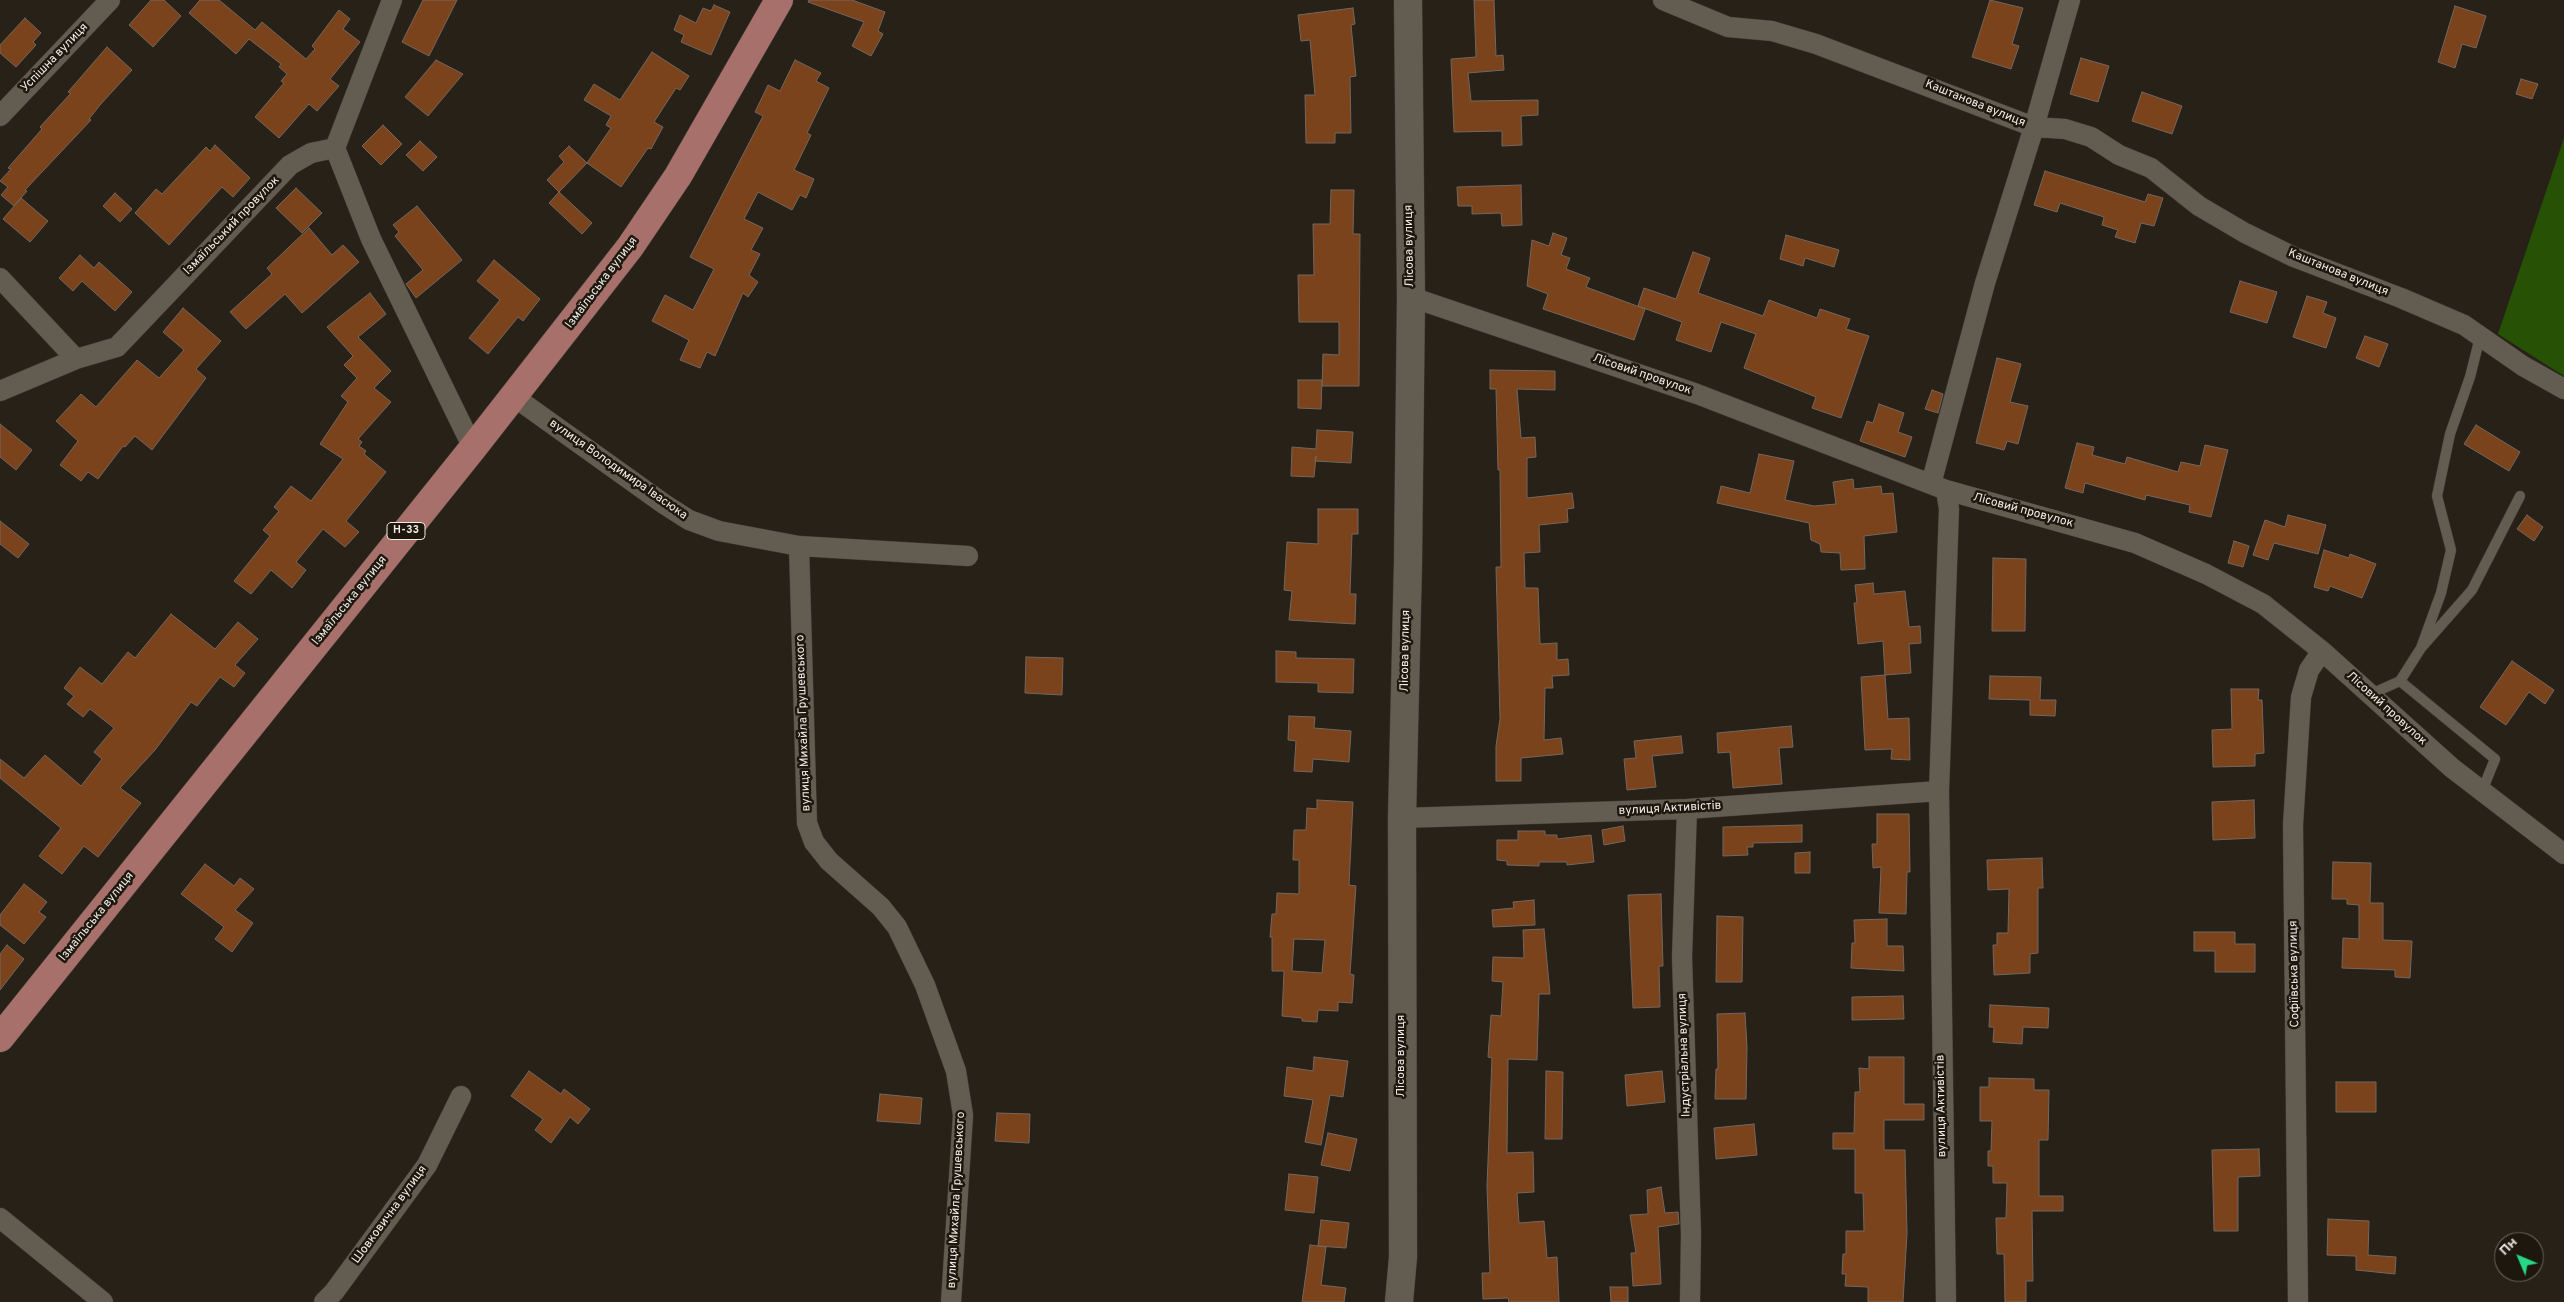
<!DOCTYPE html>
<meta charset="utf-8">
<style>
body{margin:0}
#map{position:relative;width:2564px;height:1302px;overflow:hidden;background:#272117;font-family:Overpass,sans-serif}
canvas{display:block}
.north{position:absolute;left:2494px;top:1232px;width:50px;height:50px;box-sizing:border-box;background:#1d170e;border:1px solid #716c64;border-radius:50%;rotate:315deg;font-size:14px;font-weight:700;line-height:20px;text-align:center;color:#f0ece6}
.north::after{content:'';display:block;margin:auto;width:18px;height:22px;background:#26d886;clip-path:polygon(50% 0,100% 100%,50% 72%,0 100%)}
</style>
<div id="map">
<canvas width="2564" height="1302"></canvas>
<div class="north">Пн</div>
</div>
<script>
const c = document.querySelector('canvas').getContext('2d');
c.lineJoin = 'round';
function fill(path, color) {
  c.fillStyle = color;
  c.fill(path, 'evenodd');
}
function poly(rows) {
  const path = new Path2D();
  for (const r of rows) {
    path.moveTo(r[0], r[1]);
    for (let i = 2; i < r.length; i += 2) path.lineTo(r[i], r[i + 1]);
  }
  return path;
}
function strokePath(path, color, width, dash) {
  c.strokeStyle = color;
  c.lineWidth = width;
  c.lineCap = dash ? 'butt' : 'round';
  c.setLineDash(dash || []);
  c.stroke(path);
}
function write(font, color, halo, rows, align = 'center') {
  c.font = font + ' Overpass,sans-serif';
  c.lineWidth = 5;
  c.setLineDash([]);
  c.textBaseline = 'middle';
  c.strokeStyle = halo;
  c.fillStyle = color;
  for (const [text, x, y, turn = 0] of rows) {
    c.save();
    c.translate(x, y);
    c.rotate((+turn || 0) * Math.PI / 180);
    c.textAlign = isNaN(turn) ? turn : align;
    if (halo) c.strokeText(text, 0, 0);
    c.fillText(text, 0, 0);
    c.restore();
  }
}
const green = poly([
 [2564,138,2564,376,2498,334]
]);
const building = poly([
 [151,0,164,0,181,16,153,47,129,25,151,0],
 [200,0,219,0,255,30,262,22,306,59,315,49,312,46,339,10,350,19,343,29,360,42,330,79,339,86,317,111,309,104,279,138,255,117,284,83,281,81,287,74,279,67,281,64,249,39,236,54,189,13,200,0],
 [423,0,457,0,429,56,402,42,423,0],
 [809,0,852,0,885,12,878,31,883,34,871,56,852,46,864,22,808,2,809,0],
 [1474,0,1494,0,1496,56,1503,55,1504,70,1468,73,1471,101,1538,100,1538,115,1521,116,1522,145,1502,146,1502,131,1454,132,1451,59,1476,57,1474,0],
 [1990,0,2023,8,2012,44,2019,46,2011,69,1972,57,1990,0],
 [714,5,730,12,711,55,681,42,684,35,674,30,680,15,696,23,703,8,711,11,714,5],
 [2455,6,2486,16,2476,48,2462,44,2455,68,2438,62,2455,6],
 [1353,8,1355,24,1351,25,1356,76,1350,77,1351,133,1335,133,1335,143,1306,143,1305,95,1315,95,1310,40,1301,41,1298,15,1353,8],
 [25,18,41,33,33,42,36,45,16,67,0,53,0,45,25,18],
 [107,47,132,70,100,105,89,119,91,120,25,190,27,191,14,206,1,195,8,187,0,181,11,169,8,168,42,129,40,127,71,93,68,92,107,47],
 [652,52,689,76,680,90,676,88,654,122,663,127,651,149,648,148,621,187,587,163,611,128,606,125,611,116,584,100,594,84,620,100,652,52],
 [2081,58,2109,66,2098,102,2070,94,2081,58],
 [436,60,463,74,428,116,405,97,436,60],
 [795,60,821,73,816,81,829,88,807,133,811,135,794,170,814,179,806,198,800,195,792,210,758,192,744,219,763,228,751,250,760,254,749,275,758,282,748,297,743,293,715,356,707,352,700,368,680,360,689,340,652,321,665,295,693,310,714,269,690,257,763,116,755,112,768,85,780,91,795,60],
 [2521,79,2538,84,2532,99,2516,94,2521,79],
 [2142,92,2182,106,2172,134,2132,121,2142,92],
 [383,125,402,144,381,165,362,146,383,125],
 [420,141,437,157,423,171,406,155,420,141],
 [215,145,250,178,233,197,222,187,169,245,135,213,156,189,162,194,206,147,210,151,215,145],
 [569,146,587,163,559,192,547,180,564,162,559,156,569,146],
 [2045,171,2145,202,2148,194,2163,198,2154,226,2141,223,2135,243,2115,237,2118,230,2102,225,2104,217,2060,203,2057,212,2034,205,2045,171],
 [1521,185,1522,225,1502,226,1501,213,1472,214,1472,206,1458,206,1457,187,1521,185],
 [296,188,322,213,302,233,276,208,296,188],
 [1331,190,1354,190,1353,234,1360,234,1359,386,1322,386,1323,354,1339,355,1339,322,1299,322,1298,275,1314,275,1313,224,1330,224,1331,190],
 [559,192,592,223,582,234,549,203,559,192],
 [115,193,132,209,120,222,103,206,115,193],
 [21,198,48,221,30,242,3,219,21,198],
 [417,206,462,260,416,298,406,284,423,270,395,236,399,232,393,225,417,206],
 [309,228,332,255,343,245,359,262,302,313,285,294,246,329,230,312,272,274,267,268,309,228],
 [1553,233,1567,238,1561,255,1570,258,1566,269,1590,278,1586,287,1645,309,1634,340,1543,309,1548,294,1527,286,1532,240,1549,246,1553,233],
 [1786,235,1839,250,1834,267,1805,258,1803,266,1780,259,1786,235],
 [1693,252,1710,258,1698,293,1763,316,1769,300,1817,318,1820,309,1850,319,1846,329,1869,336,1841,418,1812,408,1816,397,1744,368,1756,334,1721,322,1711,352,1676,340,1682,322,1638,306,1644,288,1676,299,1693,252],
 [80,255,94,268,99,262,132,292,115,311,82,281,73,291,59,278,80,255],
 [494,260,540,299,523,321,518,317,488,354,469,338,500,300,477,281,494,260],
 [2240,281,2277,292,2267,323,2230,312,2240,281],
 [370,293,386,314,358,337,391,371,374,388,391,402,358,439,362,442,359,446,366,451,364,454,386,472,346,521,359,532,345,547,323,529,296,562,306,570,292,588,271,570,251,594,234,581,270,536,263,530,279,511,274,507,291,486,311,501,343,459,320,444,348,402,341,396,357,378,344,365,353,356,327,327,370,293],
 [2307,296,2327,302,2323,313,2336,318,2326,348,2293,337,2307,296],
 [183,308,221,341,196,369,206,378,152,450,135,436,125,447,123,446,98,479,88,472,81,481,60,465,78,441,56,421,81,394,96,407,137,360,159,378,184,350,163,332,183,308],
 [2365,336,2388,344,2379,367,2356,358,2365,336],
 [1997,358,2021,364,2010,402,2028,406,2018,444,2007,441,2004,450,1976,443,1997,358],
 [1490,370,1555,371,1555,390,1517,389,1521,438,1535,437,1536,457,1527,458,1527,498,1572,493,1574,508,1567,509,1568,522,1539,525,1540,552,1524,553,1525,588,1538,588,1540,644,1557,643,1557,660,1568,659,1569,675,1552,676,1553,688,1545,688,1544,740,1561,738,1563,754,1521,758,1521,781,1496,781,1496,746,1500,719,1496,567,1501,567,1500,470,1498,470,1496,389,1490,389,1490,370],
 [1298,380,1322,380,1321,409,1298,408,1298,380],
 [1932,390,1943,394,1938,413,1925,409,1932,390],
 [1879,404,1904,413,1898,432,1912,437,1905,457,1860,441,1867,421,1873,423,1879,404],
 [0,424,32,450,16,470,0,457,0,424],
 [2476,425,2520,452,2509,471,2464,444,2476,425],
 [1317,430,1353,432,1351,463,1315,461,1316,456,1314,477,1291,476,1292,447,1316,449,1317,430],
 [2077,443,2094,447,2092,455,2125,464,2127,457,2178,472,2181,462,2200,466,2205,445,2228,450,2211,517,2189,512,2190,505,2146,495,2145,500,2085,483,2083,493,2065,488,2077,443],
 [1759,454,1794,461,1785,500,1814,506,1836,504,1833,482,1853,479,1854,489,1881,486,1882,494,1893,493,1897,532,1864,536,1865,569,1841,570,1840,553,1821,552,1820,544,1811,540,1809,523,1717,503,1721,486,1750,493,1759,454],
 [1318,509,1358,509,1358,534,1352,534,1350,594,1356,594,1355,624,1289,620,1292,591,1284,590,1287,542,1318,544,1318,509],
 [2288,515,2326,525,2318,554,2274,543,2268,560,2253,555,2265,520,2285,527,2288,515],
 [2527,515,2543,527,2534,541,2517,529,2527,515],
 [0,521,29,544,18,558,0,544,0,521],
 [2234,541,2249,546,2243,567,2228,563,2234,541],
 [2324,550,2349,558,2350,554,2376,564,2362,598,2330,586,2328,591,2314,587,2324,550],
 [1993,558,2026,559,2025,631,1992,631,1993,558],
 [1873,583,1874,594,1905,591,1909,627,1920,626,1921,643,1909,644,1911,673,1885,675,1883,641,1858,644,1854,603,1857,603,1855,585,1873,583],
 [171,614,215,649,238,622,258,639,235,665,245,673,234,687,220,677,197,706,191,702,155,750,120,788,141,803,98,857,84,846,62,874,39,856,61,828,0,778,0,759,24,778,45,755,81,786,102,759,94,752,114,728,90,709,83,717,67,704,74,696,64,688,80,667,102,684,128,652,135,658,171,614],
 [1276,651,1296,652,1296,658,1354,659,1353,693,1318,692,1318,683,1276,682,1276,651],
 [1026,657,1063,658,1062,695,1025,693,1026,657],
 [2512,661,2554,690,2545,704,2529,692,2506,725,2480,707,2512,661],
 [1885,675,1888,719,1909,718,1910,760,1891,759,1892,749,1865,750,1861,677,1885,675],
 [1990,676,2041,677,2040,700,2056,700,2055,716,2030,715,2030,700,1989,699,1990,676],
 [2231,689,2259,689,2258,700,2262,700,2264,753,2255,754,2255,766,2213,767,2212,730,2232,729,2231,689],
 [1289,716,1315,717,1314,728,1351,731,1349,762,1313,759,1312,772,1294,771,1296,741,1288,740,1289,716],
 [1791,726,1793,747,1779,748,1782,784,1733,788,1730,752,1718,753,1717,733,1791,726],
 [1681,736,1683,753,1652,756,1656,787,1627,790,1624,759,1636,758,1634,741,1681,736],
 [1317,800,1353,802,1349,885,1356,886,1350,974,1354,975,1352,1003,1338,1002,1338,1011,1318,1010,1317,1022,1302,1021,1302,1018,1282,1016,1284,971,1272,971,1272,937,1270,937,1272,914,1276,914,1277,893,1299,894,1299,860,1293,860,1294,830,1306,830,1307,808,1317,809,1317,800],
 [1294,939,1325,940,1322,973,1292,971,1294,939],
 [2254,800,2255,838,2213,840,2212,802,2254,800],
 [1877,814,1909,814,1910,872,1907,872,1906,914,1879,913,1881,867,1873,868,1872,844,1877,844,1877,814],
 [1802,825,1802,842,1753,843,1753,847,1747,847,1748,855,1723,856,1723,827,1802,825],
 [1623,826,1625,841,1604,845,1602,830,1623,826],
 [1518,831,1545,831,1545,835,1557,835,1557,839,1591,835,1594,862,1567,865,1567,862,1539,862,1539,866,1507,865,1507,861,1497,860,1497,840,1518,840,1518,831],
 [1810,852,1810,873,1795,873,1795,853,1810,852],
 [2042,858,2043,888,2038,888,2038,953,2030,954,2030,973,1994,975,1993,945,1997,945,1997,933,2008,933,2009,889,1988,890,1987,860,2042,858],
 [2333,862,2371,863,2370,903,2383,903,2383,940,2412,941,2410,978,2395,977,2395,970,2342,968,2343,938,2359,939,2359,905,2347,904,2347,899,2332,899,2333,862],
 [205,864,234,886,240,878,254,889,235,910,253,923,232,952,215,939,224,927,181,894,205,864],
 [24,884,47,902,39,912,46,917,24,944,0,925,0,915,24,884],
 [1661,894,1663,966,1659,966,1660,1007,1633,1008,1628,895,1661,894],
 [1534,900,1535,925,1493,927,1492,910,1514,908,1513,902,1534,900],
 [1717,916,1743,917,1742,982,1716,982,1717,916],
 [1887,919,1887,946,1903,946,1904,971,1851,968,1852,943,1855,943,1854,920,1887,919],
 [1544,929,1550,994,1539,994,1537,1060,1508,1059,1507,1153,1533,1152,1534,1192,1517,1193,1519,1223,1544,1221,1547,1258,1557,1257,1559,1302,1509,1302,1508,1298,1483,1299,1482,1273,1490,1273,1487,1186,1492,1058,1488,1057,1491,1015,1501,1016,1503,982,1492,981,1493,957,1524,958,1523,930,1544,929],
 [2194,932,2235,932,2235,944,2255,944,2255,972,2215,972,2215,951,2194,951,2194,932],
 [7,945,24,959,0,990,0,954,7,945],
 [1903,996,1904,1019,1852,1020,1852,997,1903,996],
 [1990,1005,2049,1008,2048,1028,2023,1027,2022,1044,1993,1042,1994,1027,1989,1027,1990,1005],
 [1745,1013,1747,1047,1746,1099,1715,1099,1716,1069,1718,1069,1717,1014,1745,1013],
 [1314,1057,1348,1061,1343,1097,1330,1095,1321,1145,1305,1142,1313,1100,1284,1096,1287,1067,1313,1071,1314,1057],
 [1869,1057,1904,1057,1904,1104,1924,1104,1924,1120,1884,1120,1884,1150,1905,1150,1907,1233,1903,1302,1868,1302,1868,1287,1845,1286,1846,1274,1842,1274,1843,1254,1846,1254,1846,1231,1864,1231,1863,1193,1855,1193,1855,1149,1833,1149,1833,1133,1854,1133,1855,1092,1860,1092,1859,1068,1869,1069,1869,1057],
 [529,1071,561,1094,564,1089,590,1109,578,1124,570,1117,551,1143,535,1130,543,1119,511,1096,529,1071],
 [1546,1071,1563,1072,1562,1139,1545,1139,1546,1071],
 [1662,1071,1665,1102,1627,1106,1625,1075,1662,1071],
 [1989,1078,2034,1079,2034,1090,2049,1090,2048,1140,2039,1140,2039,1196,2063,1196,2063,1211,2032,1211,2033,1281,2026,1281,2026,1302,2005,1302,2004,1254,1997,1254,1996,1218,2006,1218,2007,1183,1993,1183,1993,1166,1988,1166,1988,1151,1991,1151,1992,1121,1980,1121,1980,1087,1989,1087,1989,1078],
 [2336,1082,2376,1082,2376,1112,2336,1112,2336,1082],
 [880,1094,922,1098,920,1124,877,1121,880,1094],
 [997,1113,1030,1114,1029,1143,995,1141,997,1113],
 [1754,1124,1757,1155,1716,1159,1714,1128,1754,1124],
 [1328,1133,1357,1139,1350,1171,1321,1165,1328,1133],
 [2259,1149,2260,1176,2238,1177,2238,1231,2214,1231,2212,1150,2259,1149],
 [1289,1174,1318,1177,1314,1213,1285,1210,1289,1174],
 [1661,1187,1665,1213,1678,1212,1679,1224,1658,1227,1661,1284,1633,1286,1631,1253,1636,1253,1630,1215,1648,1214,1647,1190,1661,1187],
 [2328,1219,2369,1221,2368,1255,2396,1257,2395,1274,2356,1270,2356,1256,2327,1255,2328,1219],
 [1321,1220,1349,1223,1346,1248,1318,1246,1321,1220],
 [1310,1245,1326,1247,1321,1285,1346,1288,1344,1302,1302,1302,1310,1245],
 [1610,1287,1628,1287,1628,1302,1611,1302,1610,1287]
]);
const lane = poly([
 [2421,648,2441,593,2451,550,2437,496,2450,434,2470,377,2480,337],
 [2400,681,2495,759,2482,791],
 [2371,694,2400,681,2421,648,2472,590,2520,496]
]);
const street = poly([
 [1663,0,1728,27,1772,31,1816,44,2034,127,2065,129,2091,137,2119,155,2151,168,2199,206,2245,233,2294,257,2401,298,2464,325,2523,366,2564,389],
 [0,116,110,0],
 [335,148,371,239,473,448],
 [0,278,76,359],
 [1411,297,1697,394,1946,490,2135,543,2206,574,2263,604,2322,651,2452,768,2564,854],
 [0,391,76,359,117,347,290,165,311,153,335,148,392,0],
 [513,396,664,504,689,520,719,531,799,546,968,556],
 [1931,484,1985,283,2034,127,2070,0],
 [1946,490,1949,509,1939,791,1946,1302],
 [799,546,807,823,814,842,829,861,881,907,897,927,925,985,956,1071,963,1115,951,1302],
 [1687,809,1682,957,1691,1234,1690,1302],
 [1402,818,1687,809,1939,791],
 [0,1218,103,1302],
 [324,1302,334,1292,427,1165,461,1096],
 [2298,1302,2293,825,2301,697,2309,670,2322,651]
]);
const secondary = poly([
 [1399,1302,1403,1257,1402,818,1408,562,1411,297,1408,0]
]);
const primary = poly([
 [0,1038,473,448,630,247,678,176,779,0]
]);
const shields = [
 [406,531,38]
];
const shieldNames = [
 ["Н-33",406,531]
];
const streetNames = [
 ["Успішна вулиця",55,58,-46],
 ["Каштанова вулиця",1975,104,22],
 ["Ізмаїльський провулок",232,226,-46],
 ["Лісова вулиця",1410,246,-91],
 ["Каштанова вулиця",2338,273,22],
 ["Ізмаїльська вулиця",602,283,-53],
 ["Лісовий провулок",1642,375,19],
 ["вулиця Володимира Івасюка",618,470,35],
 ["Лісовий провулок",2023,511,15],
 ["Ізмаїльська вулиця",350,601,-51],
 ["Лісова вулиця",1406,651,-89],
 ["Лісовий провулок",2386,709,42],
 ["вулиця Михайла Грушевського",804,723,-92],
 ["вулиця Активістів",1670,809,-3],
 ["Ізмаїльська вулиця",97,917,-51],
 ["Софіївська вулиця",2295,974,-91],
 ["Індустріальна вулиця",1685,1055,-92],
 ["Лісова вулиця",1402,1056,-90],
 ["вулиця Активістів",1942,1106,-91],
 ["вулиця Михайла Грушевського",957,1200,-87],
 ["Шовковична вулиця",390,1215,-54]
];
fill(green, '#275205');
fill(building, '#7a431c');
strokePath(building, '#736760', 1);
strokePath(lane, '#403c35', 11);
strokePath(street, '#403c35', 21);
strokePath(secondary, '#403c35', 29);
strokePath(primary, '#403c35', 29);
strokePath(lane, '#635d51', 10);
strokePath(street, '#635d51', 20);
strokePath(secondary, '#635d51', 28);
strokePath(primary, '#a7706a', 28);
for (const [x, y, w] of shields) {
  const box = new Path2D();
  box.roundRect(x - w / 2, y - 8.5, w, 17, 4);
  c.fillStyle = '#1d170e';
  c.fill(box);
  strokePath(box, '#f0ece6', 1);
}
write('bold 11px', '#f0ece6', null, shieldNames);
write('12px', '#f0ece6', '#1d170e', streetNames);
</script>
